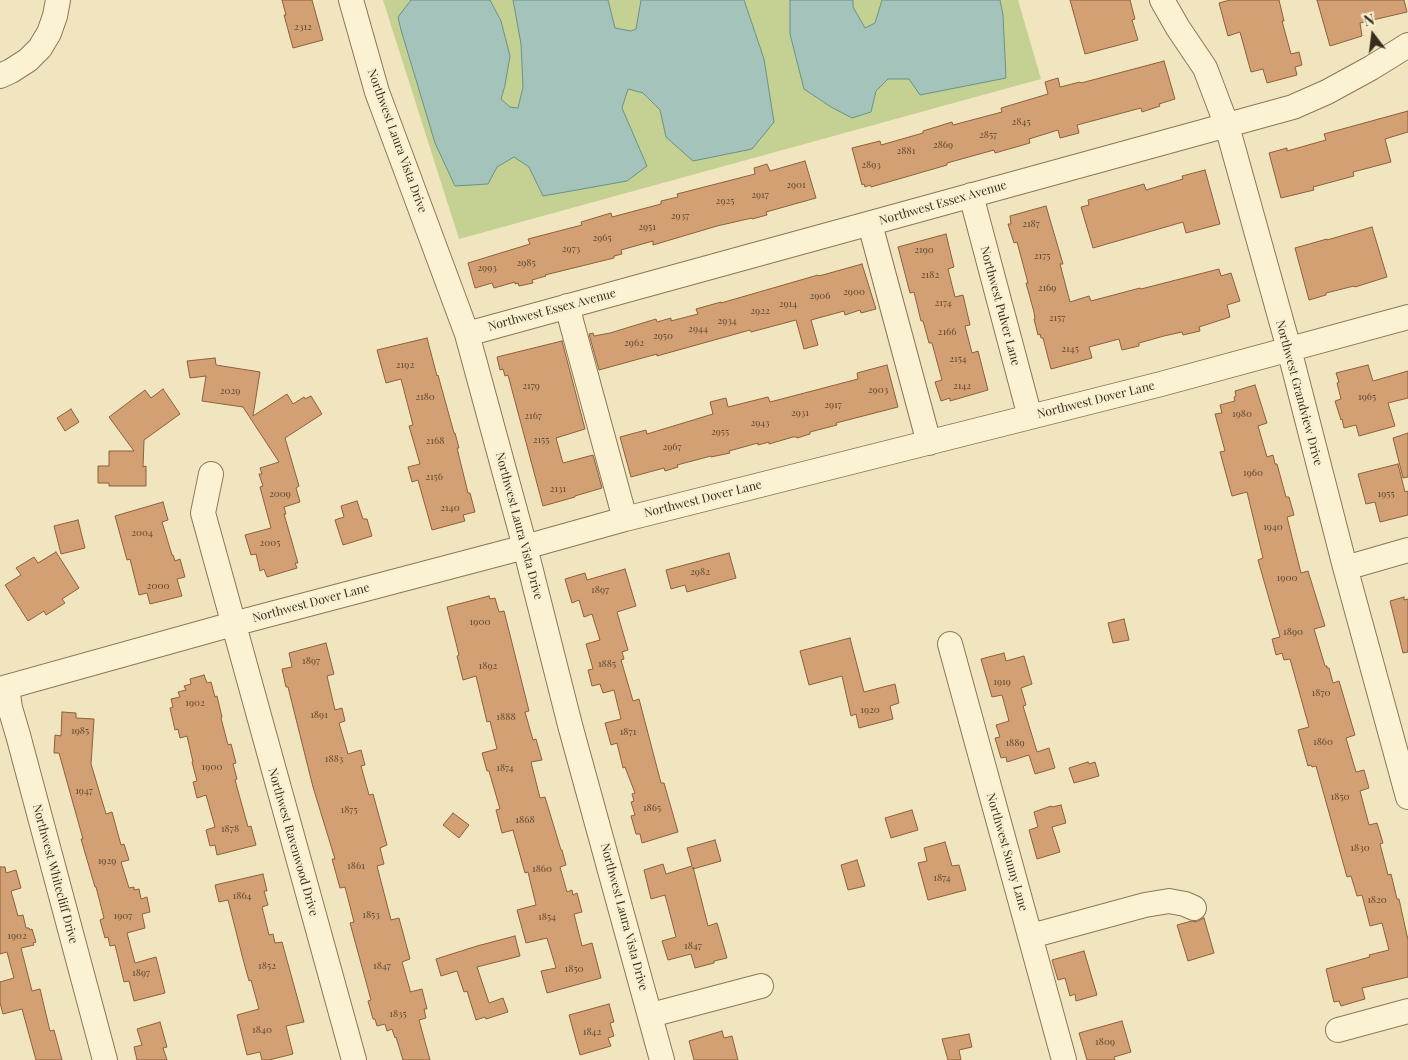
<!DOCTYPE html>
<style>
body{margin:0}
#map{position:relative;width:1408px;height:1060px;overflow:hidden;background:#f1e5c0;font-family:"Playfair Display",serif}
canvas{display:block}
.north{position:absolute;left:1348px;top:10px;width:50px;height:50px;-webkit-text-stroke:4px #f8efd0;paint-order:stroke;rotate:345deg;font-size:14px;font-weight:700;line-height:20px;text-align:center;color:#3a2c1c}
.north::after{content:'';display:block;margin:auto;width:18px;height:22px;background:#3a2c1c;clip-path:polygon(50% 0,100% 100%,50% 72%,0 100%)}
</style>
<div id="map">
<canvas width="1408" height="1060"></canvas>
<div class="north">N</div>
</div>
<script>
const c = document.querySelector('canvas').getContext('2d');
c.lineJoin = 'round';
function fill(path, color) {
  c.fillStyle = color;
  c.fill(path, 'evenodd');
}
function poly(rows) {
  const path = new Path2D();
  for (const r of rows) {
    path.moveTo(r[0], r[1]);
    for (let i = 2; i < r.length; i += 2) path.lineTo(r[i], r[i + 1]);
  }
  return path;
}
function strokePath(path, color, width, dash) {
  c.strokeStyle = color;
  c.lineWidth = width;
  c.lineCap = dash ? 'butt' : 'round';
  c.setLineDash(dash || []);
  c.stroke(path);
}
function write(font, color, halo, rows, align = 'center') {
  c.font = font + ' "Playfair Display",serif';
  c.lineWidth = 4.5;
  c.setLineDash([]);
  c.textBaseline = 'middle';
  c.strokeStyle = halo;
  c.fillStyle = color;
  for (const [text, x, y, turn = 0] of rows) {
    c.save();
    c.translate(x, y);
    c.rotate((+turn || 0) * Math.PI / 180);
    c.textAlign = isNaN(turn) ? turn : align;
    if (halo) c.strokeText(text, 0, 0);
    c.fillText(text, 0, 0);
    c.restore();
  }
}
const green = poly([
 [383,0,1018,0,1041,79,459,239]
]);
const water = poly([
 [411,0,490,0,501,21,510,56,505,85,501,99,510,107,518,108,523,87,521,44,513,0,608,0,615,28,631,31,636,29,641,0,744,0,764,59,774,122,752,149,693,161,666,137,660,110,643,93,628,89,622,108,647,166,627,181,543,196,529,167,514,157,497,167,488,184,455,186,435,143,401,30,398,17,411,0],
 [790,0,853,0,853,7,865,28,875,23,882,0,1000,0,1003,15,1006,78,920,95,909,79,888,79,876,91,871,112,852,118,831,107,804,89,790,34,790,0]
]);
const building = poly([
 [282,0,312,0,323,40,293,48,284,15,286,15,282,0],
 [1070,0,1130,0,1135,19,1132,20,1138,40,1085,54,1070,0],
 [1230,0,1279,0,1284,21,1282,21,1291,54,1299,52,1302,65,1295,67,1297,75,1267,83,1263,69,1251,72,1240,32,1228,36,1219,3,1230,0],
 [1317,0,1404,0,1407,12,1360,23,1362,36,1330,46,1317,0],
 [1164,61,1175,99,1159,104,1160,106,1142,112,1141,108,1077,125,1079,133,1060,138,1058,130,1029,139,1030,143,995,153,994,150,947,163,947,165,871,187,870,185,865,187,864,184,862,185,852,148,880,141,881,145,923,133,923,131,952,122,953,125,1002,112,1001,108,1048,94,1045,82,1058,78,1060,87,1080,82,1081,83,1164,61],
 [1408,111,1408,132,1385,139,1391,162,1353,172,1354,176,1313,187,1314,190,1281,198,1269,153,1287,148,1287,151,1326,140,1324,134,1408,111],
 [805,161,816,198,766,212,767,215,752,219,752,218,717,226,653,245,653,241,621,250,622,254,614,256,614,258,545,275,546,276,532,280,533,283,519,286,518,283,515,284,515,282,494,288,492,283,475,288,468,263,530,244,528,239,582,225,581,222,611,213,612,217,661,204,661,201,678,197,677,194,755,174,754,168,767,164,770,171,805,161],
 [1205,170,1220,224,1186,233,1183,222,1093,248,1081,207,1089,205,1088,200,1144,184,1146,190,1183,179,1182,176,1205,170],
 [1046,206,1063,264,1060,264,1070,302,1089,296,1091,301,1140,288,1141,289,1219,269,1221,276,1231,273,1240,301,1227,305,1230,317,1199,327,1200,331,1183,335,1182,332,1164,336,1139,343,1139,346,1122,350,1119,339,1089,347,1092,358,1051,369,1043,338,1041,338,1040,334,1038,335,1034,319,1035,319,1034,312,1026,283,1028,283,1017,242,1014,243,1008,224,1011,224,1010,216,1046,206],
 [1372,227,1387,277,1355,287,1354,286,1326,293,1326,295,1309,300,1295,248,1327,239,1327,240,1372,227],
 [946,234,954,267,948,269,955,297,963,295,970,325,965,326,972,353,978,351,988,390,950,401,950,398,941,401,935,382,942,380,932,343,929,343,923,321,921,321,914,292,910,293,898,247,946,234],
 [862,264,876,309,861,313,860,310,845,315,844,311,811,320,818,345,804,349,796,320,751,332,750,330,657,356,657,354,599,370,589,334,593,333,594,336,610,333,656,319,657,322,671,318,671,321,698,314,696,309,721,302,721,303,818,275,819,276,862,264],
 [427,338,437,376,438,375,454,433,455,433,459,448,457,448,468,493,470,493,475,512,463,515,465,521,432,530,418,480,412,482,408,467,420,464,409,426,413,425,401,379,386,383,377,350,427,338],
 [562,341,585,429,556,438,563,463,593,455,602,488,575,496,575,497,543,506,508,375,505,376,503,369,500,370,497,357,562,341],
 [215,358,216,365,260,372,253,416,287,394,293,404,304,397,305,399,311,396,322,414,285,438,299,486,296,488,300,502,284,507,286,514,284,514,298,563,295,563,297,568,267,577,264,569,260,571,256,554,251,555,245,535,271,528,260,487,263,486,259,474,262,474,260,468,279,462,243,407,202,401,206,376,190,378,187,361,215,358],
 [887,365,898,407,836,423,837,425,810,432,810,434,797,438,797,437,793,437,769,444,769,442,758,445,758,443,729,451,730,453,711,457,711,456,677,465,678,467,665,471,664,468,631,477,620,437,646,430,647,434,713,414,710,402,726,398,728,407,768,397,770,402,858,379,857,373,887,365],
 [1368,365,1373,381,1408,371,1408,398,1388,403,1395,426,1359,436,1356,425,1344,428,1342,419,1341,420,1335,401,1341,399,1337,383,1339,382,1336,373,1368,365],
 [1255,385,1267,423,1258,426,1267,457,1273,455,1275,464,1277,464,1286,497,1289,497,1294,515,1287,517,1301,573,1308,571,1325,626,1314,629,1325,666,1327,666,1327,668,1329,668,1333,683,1339,681,1355,735,1346,738,1356,772,1364,770,1369,788,1360,791,1369,825,1377,823,1383,843,1380,844,1388,875,1391,874,1397,899,1399,899,1408,940,1408,977,1362,988,1365,999,1341,1006,1339,1001,1334,1002,1326,969,1370,957,1369,955,1389,950,1382,923,1370,926,1362,895,1357,896,1351,876,1347,877,1316,766,1312,767,1311,765,1308,766,1298,730,1309,727,1290,659,1284,660,1282,653,1276,655,1272,639,1280,637,1258,560,1263,558,1247,492,1232,496,1220,452,1225,451,1215,414,1222,413,1220,405,1235,401,1234,397,1236,396,1235,391,1255,385],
 [163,389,180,414,144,440,143,467,146,466,146,486,109,486,109,483,98,483,98,466,109,466,109,451,134,451,109,417,145,390,151,398,163,389],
 [71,409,79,422,65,431,57,418,71,409],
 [1408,433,1408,477,1403,478,1393,438,1408,433],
 [1398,464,1405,492,1408,491,1408,515,1380,522,1375,502,1366,504,1358,474,1398,464],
 [357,501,363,519,367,519,372,536,343,545,335,520,344,517,341,506,357,501],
 [163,502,168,520,162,522,172,555,173,555,175,561,180,559,185,577,177,579,182,596,150,604,147,593,139,595,130,559,127,560,115,516,163,502],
 [78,520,85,548,61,554,54,526,78,520],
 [56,552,79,588,62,599,65,603,46,615,44,611,28,621,5,585,21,575,16,568,34,557,38,563,56,552],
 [729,553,736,578,687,592,685,585,671,589,666,570,729,553],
 [625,569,636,606,617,612,628,650,622,652,624,659,621,660,633,701,639,699,661,783,664,783,678,832,642,843,640,834,636,834,631,816,635,815,631,802,634,801,632,794,635,793,625,767,623,768,617,743,611,745,605,723,621,719,614,690,603,693,600,684,592,686,588,670,593,669,586,644,600,640,592,614,584,617,579,600,572,603,565,579,585,573,587,580,625,569],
 [489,596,490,599,495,598,499,612,504,611,529,711,525,712,533,740,536,739,542,760,531,762,540,798,545,797,561,850,562,850,566,865,560,867,567,892,572,890,573,895,577,893,582,912,574,914,582,946,592,943,601,978,547,993,541,971,556,968,547,938,526,943,517,910,536,905,528,872,525,873,513,830,502,833,496,810,500,809,489,771,487,771,482,753,497,749,490,721,487,722,476,676,463,680,457,656,459,655,447,607,489,596],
 [1404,597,1404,600,1408,599,1408,652,1403,653,1390,601,1404,597],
 [1124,619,1129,640,1113,643,1108,623,1124,619],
 [850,638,864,692,895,684,899,703,890,706,893,719,859,728,856,714,851,716,842,676,809,685,800,651,850,638],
 [326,643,334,674,327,676,335,710,342,708,345,721,339,723,348,754,361,750,365,765,361,766,369,795,373,794,387,845,380,848,384,864,377,866,391,920,399,918,410,959,402,962,410,990,410,992,422,989,427,1009,424,1009,426,1018,419,1020,430,1060,403,1060,396,1037,395,1038,392,1029,387,1031,385,1024,377,1026,375,1019,373,1019,368,1001,371,1000,350,923,354,922,345,887,340,888,332,859,335,859,313,787,288,687,286,687,282,669,292,667,289,653,326,643],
 [1004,653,1006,661,1024,656,1032,684,1021,688,1026,705,1023,706,1037,752,1049,748,1055,768,1035,774,1029,755,1007,762,1006,757,1001,758,995,738,1000,737,996,725,1009,721,1002,695,992,697,981,659,1004,653],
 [204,675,207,683,211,682,215,697,217,696,222,717,221,718,228,745,231,744,236,763,233,764,237,779,235,780,248,827,251,826,256,845,217,855,215,845,210,846,206,830,215,827,206,795,197,798,193,782,197,781,192,762,193,762,187,736,180,738,178,729,175,730,170,708,173,707,171,699,180,697,178,692,186,690,184,686,191,684,190,679,204,675],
 [62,712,76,713,76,718,94,719,91,764,106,814,112,812,121,845,124,844,129,860,121,862,129,888,134,887,134,890,139,889,141,899,147,897,150,912,142,914,145,928,127,933,135,963,156,957,165,993,134,1001,129,981,124,982,115,945,110,946,108,937,105,938,100,920,104,918,96,887,95,887,81,839,83,839,59,753,54,753,55,735,61,736,62,712],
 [1088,762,1089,764,1095,762,1099,776,1074,783,1069,768,1088,762],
 [1061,805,1066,823,1052,827,1060,852,1037,859,1029,830,1038,827,1034,812,1051,806,1052,807,1061,805],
 [912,810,918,830,891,838,885,818,912,810],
 [453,813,469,825,459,838,443,825,453,813],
 [715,840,721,861,693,869,693,867,708,926,717,923,727,958,714,961,714,963,695,968,691,954,668,960,662,941,676,937,665,895,651,899,644,870,663,864,666,874,692,866,687,848,715,840],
 [945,842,952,866,959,865,966,890,928,900,918,863,927,861,924,848,945,842],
 [857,860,865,886,848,890,841,865,857,860],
 [0,867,5,867,6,873,16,870,21,888,11,891,18,916,23,915,26,928,29,928,30,930,32,929,36,942,33,943,34,945,21,948,32,991,40,989,50,1031,54,1030,62,1060,36,1060,22,1009,3,1014,0,1003,0,982,14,978,7,952,0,954,0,867],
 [263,874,267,891,264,891,268,905,262,907,269,935,273,934,275,943,282,942,304,1022,286,1026,293,1054,269,1060,262,1060,260,1052,247,1055,237,1015,259,1009,251,980,249,981,243,959,228,900,219,902,215,885,263,874],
 [1204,918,1214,953,1188,961,1177,925,1192,921,1196,922,1204,918],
 [515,936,520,956,477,967,489,1003,503,998,508,1012,486,1019,485,1017,476,1020,467,991,464,992,457,971,441,976,436,959,477,946,515,936],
 [1084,951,1097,995,1076,1001,1075,994,1070,996,1065,978,1058,980,1052,960,1084,951],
 [609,1004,614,1022,610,1023,614,1036,608,1038,611,1046,580,1055,569,1015,609,1004],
 [1122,1021,1131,1052,1114,1057,1115,1060,1087,1060,1079,1033,1122,1021],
 [160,1022,167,1047,163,1048,167,1060,137,1060,134,1047,142,1045,137,1029,160,1022],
 [722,1031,724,1038,732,1036,738,1060,694,1060,689,1041,722,1031],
 [969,1034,972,1047,959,1050,961,1060,948,1060,942,1039,969,1034]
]);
const minor = poly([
 [351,0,377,92,467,334,525,547,570,725,662,1060],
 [1162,0,1178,28,1205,68,1227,126,1289,349,1345,567,1408,797],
 [0,76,11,71,28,60,40,48,49,33,55,16,58,0],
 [971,195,1030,417],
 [870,224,929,443],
 [567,306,625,519],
 [467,334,1293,107,1327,92,1371,68,1408,45],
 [211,474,203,513,354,1060],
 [1345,567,1349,567,1408,550],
 [950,644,1064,1060],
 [7,687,10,708,18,735,105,1060],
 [0,689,233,624,525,547,625,519,1161,384,1408,317],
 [1031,936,1145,905,1169,901,1185,904,1194,908],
 [651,1015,761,986],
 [1338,1030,1408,1011]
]);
const numberNames = [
 ["2312",303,27],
 ["2845",1021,122],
 ["2857",988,135],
 ["2869",943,145],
 ["2881",906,151],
 ["2893",871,165],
 ["2901",796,185],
 ["2917",760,195],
 ["2925",725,201],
 ["2937",680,216],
 ["2187",1031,224],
 ["2951",647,227],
 ["2965",602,238],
 ["2973",571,249],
 ["2190",924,250],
 ["2175",1042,256],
 ["2985",526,263],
 ["2993",487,268],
 ["2182",930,275],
 ["2169",1047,288],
 ["2900",854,292],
 ["2906",820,296],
 ["2174",943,303],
 ["2914",788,304],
 ["2922",760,311],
 ["2157",1057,318],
 ["2934",727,321],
 ["2944",698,329],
 ["2166",947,332],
 ["2950",663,336],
 ["2962",634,343],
 ["2145",1070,349],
 ["2154",958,359],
 ["2192",405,365],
 ["2179",531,386],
 ["2142",962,386],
 ["2903",878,390],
 ["2029",230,391],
 ["2180",425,397],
 ["1965",1367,397],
 ["2917",833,405],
 ["2931",800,413],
 ["1980",1242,414],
 ["2167",533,416],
 ["2943",760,423],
 ["2955",720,432],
 ["2155",541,440],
 ["2168",435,441],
 ["2967",672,447],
 ["1960",1253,473],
 ["2156",434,477],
 ["2131",558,489],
 ["2009",280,494],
 ["1955",1386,494],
 ["2140",450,508],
 ["1940",1273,527],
 ["2004",142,533],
 ["2005",270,543],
 ["2982",700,572],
 ["1900",1287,578],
 ["2000",158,586],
 ["1897",600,590],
 ["1900",480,622],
 ["1890",1293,632],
 ["1897",311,661],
 ["1885",607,664],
 ["1892",488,666],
 ["1919",1002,682],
 ["1870",1321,693],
 ["1902",195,703],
 ["1920",870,710],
 ["1891",319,715],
 ["1888",506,717],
 ["1985",80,731],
 ["1871",628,732],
 ["1860",1323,742],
 ["1889",1015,743],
 ["1883",334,759],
 ["1900",212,767],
 ["1874",505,768],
 ["1947",84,791],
 ["1850",1340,797],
 ["1865",652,808],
 ["1875",349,810],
 ["1868",525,820],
 ["1878",230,829],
 ["1830",1360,848],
 ["1929",107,861],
 ["1861",356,866],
 ["1860",542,869],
 ["1874",942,878],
 ["1864",242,896],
 ["1820",1377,900],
 ["1853",371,915],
 ["1907",123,916],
 ["1854",547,917],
 ["1902",17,936],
 ["1847",693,946],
 ["1852",267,966],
 ["1847",382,966],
 ["1850",574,969],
 ["1897",141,973],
 ["1835",398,1014],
 ["1840",262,1030],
 ["1842",592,1032],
 ["1809",1105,1042]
];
const streetNames = [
 ["Northwest Laura Vista Drive",397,141,70],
 ["Northwest Essex Avenue",943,203,-16],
 ["Northwest Pulver Lane",1000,306,75],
 ["Northwest Essex Avenue",552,310,-15],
 ["Northwest Grandview Drive",1299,393,75],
 ["Northwest Dover Lane",1096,400,-14],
 ["Northwest Dover Lane",703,499,-14],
 ["Northwest Laura Vista Drive",519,526,75],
 ["Northwest Dover Lane",311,603,-15],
 ["Northwest Ravenwood Drive",293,842,74],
 ["Northwest Sunny Lane",1007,852,74],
 ["Northwest Whitecliff Drive",55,874,75],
 ["Northwest Laura Vista Drive",624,917,75]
];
fill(green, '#c5d093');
fill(water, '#a3c3bb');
strokePath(water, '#6a928a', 1);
fill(building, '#d2a073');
strokePath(building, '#8c603b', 1);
strokePath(minor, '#8c7657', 26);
strokePath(minor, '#fbf2d4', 24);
write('10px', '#604932', null, numberNames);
write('12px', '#3a2c1c', '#f8efd0', streetNames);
</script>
